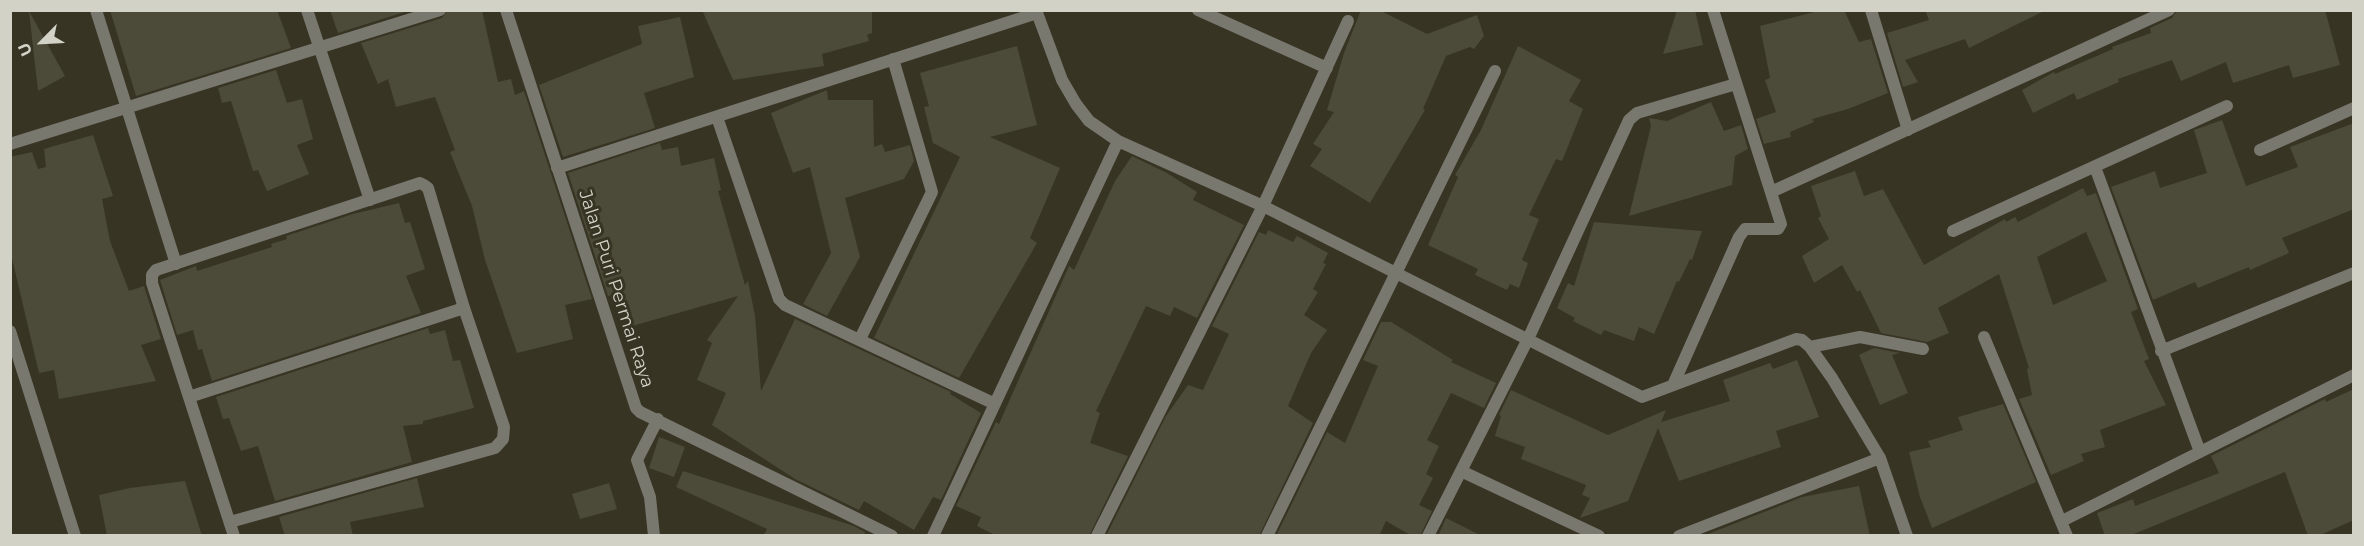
<!DOCTYPE html>
<style>
body{margin:0}
#map{position:relative;width:2364px;height:546px;overflow:hidden;background:#373424;font-family:Montserrat,sans-serif}
canvas{display:block}
.frame{position:absolute;inset:0;border:12px solid #d3d2c7;pointer-events:none}
.north{position:absolute;left:12px;top:12px;width:60px;height:60px;-webkit-text-stroke:4px #373424;paint-order:stroke;rotate:246deg;font-size:16px;font-weight:700;line-height:24px;text-align:center;color:#d3d2c7}
.north::after{content:'';display:block;margin:auto;width:21px;height:27px;background:#d3d2c7;clip-path:polygon(50% 0,100% 100%,50% 72%,0 100%)}
</style>
<div id="map">
<canvas width="2364" height="546"></canvas>
<div class="frame"></div>
<div class="north">U</div>
</div>
<script>
const c = document.querySelector('canvas').getContext('2d');
c.lineJoin = 'round';
function fill(path, color) {
  c.fillStyle = color;
  c.fill(path, 'evenodd');
}
function poly(rows) {
  const path = new Path2D();
  for (const r of rows) {
    path.moveTo(r[0], r[1]);
    for (let i = 2; i < r.length; i += 2) path.lineTo(r[i], r[i + 1]);
  }
  return path;
}
function strokePath(path, color, width, dash) {
  c.strokeStyle = color;
  c.lineWidth = width;
  c.lineCap = dash ? 'butt' : 'round';
  c.setLineDash(dash || []);
  c.stroke(path);
}
function write(font, color, halo, rows, align = 'center') {
  c.font = font + ' Montserrat,sans-serif';
  c.lineWidth = 6;
  c.setLineDash([]);
  c.textBaseline = 'middle';
  c.strokeStyle = halo;
  c.fillStyle = color;
  for (const [text, x, y, turn = 0] of rows) {
    c.save();
    c.translate(x, y);
    c.rotate((+turn || 0) * Math.PI / 180);
    c.textAlign = isNaN(turn) ? turn : align;
    if (halo) c.strokeText(text, 0, 0);
    c.fillText(text, 0, 0);
    c.restore();
  }
}
const building = poly([
 [110,10,277,10,291,48,136,96],
 [330,10,411,10,338,33],
 [448,10,482,10,498,82,511,79,515,95,524,91,592,299,565,305,573,339,517,353,485,260,472,206,450,152,455,150,435,97,396,107,388,79,378,84,361,43,442,18],
 [702,10,872,10,872,33,867,35,869,41,822,54,824,66,733,80],
 [1361,10,1379,10,1427,34,1477,15,1484,36,1474,49,1470,47,1446,56,1423,109,1425,110,1370,203,1310,166,1322,149,1313,144,1334,112,1327,110,1344,53],
 [1677,10,1695,10,1703,45,1663,54],
 [1822,10,1844,10,1859,42,1871,39,1888,93,1848,109,1812,119,1814,122,1790,132,1791,137,1764,144,1756,119,1776,112,1765,80,1770,78,1760,26],
 [1925,10,2046,10,1969,48,1965,39,1905,60,1918,82,1903,87,1887,33,1929,20],
 [2177,10,2325,10,2340,65,2293,78,2289,65,2233,83,2226,62,2181,81,2172,60,2118,79,2119,82,2077,100,2074,93,2033,113,2022,90,2054,72,2055,74,2113,49,2112,47,2151,33,2150,28,2172,18],
 [29,11,65,76,38,91],
 [680,17,694,77,644,93,655,128,563,157,539,85,642,44,638,26],
 [1017,46,1037,125,990,137,1060,168,1030,238,1037,243,959,378,874,338,960,157,933,143,924,107,929,106,920,73],
 [1518,46,1581,80,1569,101,1583,109,1562,161,1556,159,1529,215,1539,219,1522,260,1528,263,1519,288,1510,284,1507,290,1475,275,1478,269,1428,245,1458,177,1455,175,1481,130],
 [276,70,287,103,302,99,313,139,297,145,309,174,267,191,258,170,253,171,231,101,222,103,218,88],
 [827,90,828,100,873,100,874,147,882,144,885,152,910,145,914,161,904,179,845,198,860,257,827,316,803,304,831,253,810,167,793,173,771,113],
 [1711,102,1724,131,1741,125,1748,149,1735,156,1732,185,1629,216,1651,126,1649,118,1667,121],
 [2222,120,2246,186,2298,167,2290,147,2354,123,2354,209,2282,238,2289,253,2250,270,2249,267,2198,288,2195,282,2153,300,2111,187,2155,171,2160,188,2207,173,2194,130],
 [93,135,113,196,102,199,110,241,129,291,144,286,161,339,141,345,156,381,59,399,54,370,39,373,10,250,10,157,32,152,38,169,46,167,44,149],
 [660,143,662,150,678,147,681,166,714,158,721,190,718,191,745,285,748,281,755,316,761,391,795,319,951,392,950,394,981,413,941,500,933,497,914,530,864,501,859,510,795,479,712,425,726,393,697,380,712,343,707,340,738,296,632,326,622,293,608,296,568,173],
 [1132,156,1167,173,1197,192,1193,200,1244,225,1197,318,1174,307,1170,316,1146,306,1096,411,1100,413,1090,443,1128,456,1089,536,997,536,977,526,981,517,956,506,996,422,999,424,1069,266,1074,270,1115,181],
 [1855,171,1864,196,1883,189,1924,265,2005,219,2006,222,2015,217,2018,222,2083,188,2087,196,2096,193,2138,309,2131,312,2149,359,2144,361,2166,405,2100,430,2105,447,2081,454,2084,461,2051,475,2019,399,2032,395,2027,369,2029,368,1999,274,1938,308,1949,333,1927,342,1881,333,1860,290,1857,292,1842,265,1814,283,1802,256,1829,239,1818,218,1821,216,1811,186],
 [2086,232,2107,281,2053,305,2037,257],
 [399,203,405,223,410,222,425,269,406,276,421,313,212,381,202,349,198,350,193,330,177,335,160,280,196,266,197,271,272,247,271,244,287,239,286,236,353,214],
 [1594,222,1702,231,1692,260,1690,259,1679,282,1677,281,1654,334,1639,327,1634,341,1604,330,1601,335,1573,321,1575,318,1557,308,1568,283,1574,286],
 [1268,230,1293,242,1297,236,1328,253,1323,263,1326,264,1313,289,1318,292,1304,315,1327,330,1311,353,1288,406,1313,423,1259,536,1106,536,1166,416,1188,385,1203,390,1229,334,1212,326,1259,232,1266,235],
 [1381,322,1391,322,1453,360,1451,362,1496,383,1484,408,1451,393,1427,440,1439,446,1426,474,1433,478,1419,505,1432,511,1420,536,1412,536,1386,521,1379,536,1276,536,1327,432,1345,443,1378,366,1363,360],
 [428,328,430,334,445,330,453,361,460,360,474,408,423,421,423,424,403,426,412,462,275,501,258,446,241,451,229,418,223,419,216,397],
 [1874,348,1900,353,1892,355,1908,393,1880,405,1859,355],
 [1797,360,1819,417,1776,431,1781,447,1679,481,1658,428,1628,501,1580,518,1590,498,1582,495,1586,485,1521,459,1525,447,1495,436,1501,416,1499,415,1511,390,1608,435,1666,410,1661,422,1730,401,1723,380,1770,363,1773,369],
 [2354,389,2354,520,2318,536,2308,536,2285,472,2129,536,2105,536,2097,513,2133,499,2135,506,2219,473,2211,456,2325,399,2326,402],
 [2003,404,2036,482,1932,528,1920,497,1909,452,1931,447,1928,441,1963,430,1958,417],
 [659,437,685,447,674,477,649,468],
 [683,471,854,526,865,532,864,536,763,536,767,529,676,487],
 [417,478,424,507,350,522,353,536,285,536,279,517],
 [185,481,202,536,107,536,99,495,130,488],
 [609,483,617,509,580,519,572,494],
 [1859,486,1870,536,1703,536,1802,497],
 [1446,518,1482,536,1438,536]
]);
const street = poly([
 [96,10,176,264],
 [307,10,370,200],
 [506,10,636,408,640,412,892,536],
 [1036,10,1062,80,1076,104,1089,121,1118,141,1263,206,1642,397,1796,339,1802,340,1810,347,1832,378,1880,458],
 [1198,10,1327,68],
 [1871,10,1908,130],
 [717,117,779,299,785,305,995,404],
 [10,144,440,10],
 [2260,150,2354,108],
 [2095,167,2200,452],
 [557,168,1037,13],
 [1771,192,2169,10],
 [1953,231,2227,106],
 [10,331,75,536],
 [1984,337,2067,536],
 [860,339,932,192,893,59],
 [1810,347,1860,337,1923,349],
 [2161,351,2354,273],
 [1673,385,1739,237,1745,229,1778,229,1781,224,1713,10],
 [189,397,464,308],
 [1461,471,1599,536],
 [2062,521,2354,375],
 [230,522,495,448,503,439,504,427,464,308,428,188,424,185,420,183,156,270,152,275,152,283,234,536],
 [654,536,650,497,637,460,658,419],
 [933,536,1118,141],
 [1097,536,1263,206,1348,21],
 [1267,536,1495,71],
 [1428,536,1528,339,1629,120,1637,113,1736,84],
 [1679,536,1880,458,1907,536]
]);
const streetNames = [
 ["Jalan Puri Permai Raya",616,289,72]
];
fill(building, '#4c4a38');
strokePath(street, '#79786f', 12);
write('18px', '#d3d2c7', '#373424', streetNames);
</script>
